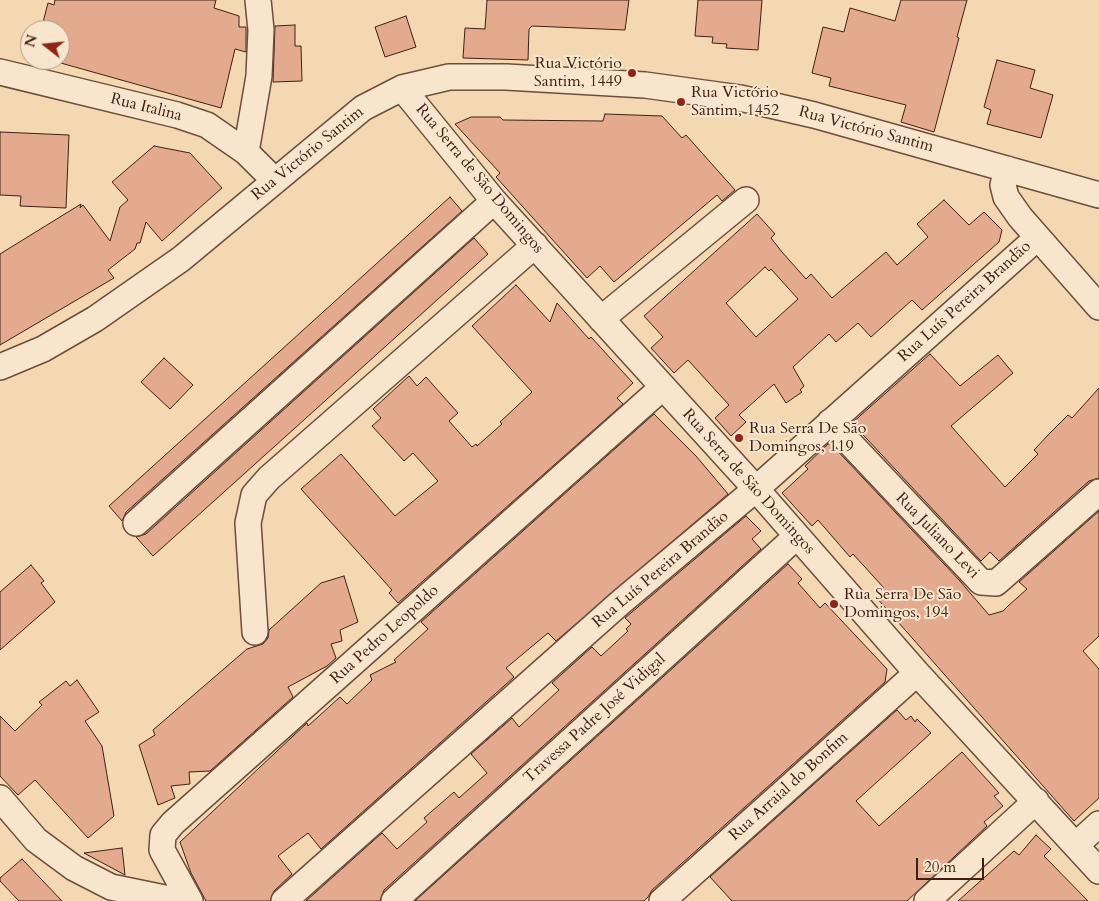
<!DOCTYPE html>
<meta charset="utf-8">
<style>
body{margin:0}
#map{position:relative;width:1099px;height:901px;overflow:hidden;background:#f3d8b2;font-family:Cardo,serif}
canvas{display:block}
.north{position:absolute;left:20px;top:20px;width:50px;height:50px;box-sizing:border-box;background:#f7e6cd;border:1px solid #ad9783;border-radius:50%;rotate:286deg;font-size:14px;font-weight:700;line-height:20px;text-align:center;color:#3f2015}
.north::after{content:'';display:block;margin:auto;width:18px;height:22px;background:#8f2418;clip-path:polygon(50% 0,100% 100%,50% 72%,0 100%)}
.scale{position:absolute;left:916px;top:858px;width:68px;height:22px;box-sizing:border-box;border:2px solid #3f2015;border-top:0;padding-left:6px;font-size:15px;line-height:18px;white-space:nowrap;color:#3f2015;-webkit-text-stroke:4px #f7e6cd;paint-order:stroke}
</style>
<div id="map">
<canvas width="1099" height="901"></canvas>
<div class="north">N</div>
<div class="scale">20 m</div>
</div>
<script>
const c = document.querySelector('canvas').getContext('2d');
c.lineJoin = 'round';
function fill(path, color) {
  c.fillStyle = color;
  c.fill(path, 'evenodd');
}
function poly(rows) {
  const path = new Path2D();
  for (const r of rows) {
    path.moveTo(r[0], r[1]);
    for (let i = 2; i < r.length; i += 2) path.lineTo(r[i], r[i + 1]);
  }
  return path;
}
function strokePath(path, color, width, dash) {
  c.strokeStyle = color;
  c.lineWidth = width;
  c.lineCap = dash ? 'butt' : 'round';
  c.setLineDash(dash || []);
  c.stroke(path);
}
function write(font, color, halo, rows, align = 'center') {
  c.font = font + ' Cardo,serif';
  c.lineWidth = 4;
  c.setLineDash([]);
  c.textBaseline = 'middle';
  c.strokeStyle = halo;
  c.fillStyle = color;
  for (const [text, x, y, turn = 0] of rows) {
    c.save();
    c.translate(x, y);
    c.rotate((+turn || 0) * Math.PI / 180);
    c.textAlign = isNaN(turn) ? turn : align;
    if (halo) c.strokeText(text, 0, 0);
    c.fillText(text, 0, 0);
    c.restore();
  }
}
const building = poly([
 [55,0,216,0,214,8,239,16,239,27,246,27,246,52,235,49,221,108,50,60,60,60,60,30,41,30,48,3,54,5,55,0],
 [487,0,629,0,625,30,532,26,529,29,528,60,463,58,465,28,485,29,487,0],
 [698,0,762,0,758,50,726,48,727,44,712,43,713,37,695,36,698,0],
 [901,0,967,0,957,37,959,38,934,132,901,122,906,105,829,86,831,78,812,73,823,27,844,32,850,8,895,21,901,0],
 [406,16,416,47,385,57,375,27,406,16],
 [295,25,295,46,301,46,302,81,273,82,275,26,295,25],
 [997,60,1035,70,1030,88,1053,95,1041,138,987,124,991,110,984,107,997,60],
 [605,114,662,116,682,138,686,135,735,190,722,201,717,195,614,282,600,266,587,278,496,177,500,173,455,124,471,117,500,117,503,120,603,121,605,114],
 [0,132,69,135,66,208,20,206,21,196,0,195,0,132],
 [154,146,190,153,222,188,162,241,146,222,140,243,137,243,135,249,108,270,114,278,0,345,0,254,81,204,80,208,83,205,110,241,120,207,128,200,112,182,154,146],
 [450,197,462,211,126,512,122,521,109,506,450,197],
 [944,200,969,225,984,212,1002,230,999,242,922,310,912,300,871,337,858,323,836,342,829,334,793,367,804,386,800,390,802,392,786,403,774,384,739,415,746,422,731,436,715,418,729,405,688,360,674,373,651,348,663,337,644,316,757,214,775,234,771,238,782,252,806,279,811,274,832,298,886,252,897,265,928,237,917,224,944,200],
 [765,267,769,271,771,269,798,299,756,337,726,303,765,267],
 [474,238,488,254,153,556,136,537,146,534,474,238],
 [516,285,550,322,557,303,589,339,591,337,633,383,617,398,623,404,398,603,389,593,392,590,301,489,341,454,395,516,438,481,413,453,404,461,372,426,381,418,373,409,409,376,417,386,426,377,458,413,449,421,472,447,476,444,477,446,502,424,500,422,532,392,472,326,516,285],
 [930,354,960,386,998,355,1013,373,951,426,1005,487,1038,454,1034,450,1050,433,1068,415,1072,418,1099,388,1099,478,1089,481,999,561,990,552,981,561,852,423,930,354],
 [164,358,193,385,170,409,141,382,164,358],
 [654,414,696,456,728,494,556,641,548,633,506,668,514,677,321,849,308,833,278,856,292,874,274,891,270,901,206,901,191,873,180,842,307,723,308,726,340,697,347,704,372,680,370,675,396,662,394,660,428,629,421,622,654,414],
 [828,444,831,444,960,581,989,615,1003,611,1008,606,1027,589,1019,582,1099,511,1099,636,1083,651,1099,669,1099,798,1074,821,875,596,884,588,853,554,850,557,818,520,812,526,782,493,808,469,805,466,828,444],
 [746,516,761,531,752,539,761,549,384,890,380,901,306,901,382,833,397,849,427,822,424,818,454,792,459,798,487,773,471,754,512,718,519,727,559,690,552,683,592,647,601,656,628,631,626,629,631,624,625,618,746,516],
 [788,564,802,579,798,583,820,608,825,603,887,669,885,682,652,890,648,897,644,901,415,901,788,564],
 [31,565,44,581,41,583,55,602,0,650,0,592,31,565],
 [344,576,358,622,340,630,342,641,331,644,336,658,327,666,288,687,293,697,210,771,189,772,190,784,171,786,175,798,158,805,139,745,155,735,153,730,247,649,263,644,268,638,269,630,321,583,344,576],
 [77,680,99,712,85,721,102,746,114,816,88,838,35,780,18,795,0,776,0,716,15,731,42,705,39,702,66,681,70,686,77,680],
 [897,710,906,720,911,716,915,722,917,719,931,733,856,801,879,826,962,752,999,793,994,796,1003,806,984,822,987,826,907,901,732,901,710,877,897,710],
 [1036,835,1051,849,1044,856,1088,901,958,901,1014,851,1019,855,1036,835],
 [122,848,125,875,84,853,122,848],
 [22,859,62,901,19,901,0,881,0,878,22,859]
]);
const minor = poly([
 [0,72,177,115,207,125,246,152,274,180],
 [402,88,494,201,756,489,917,673,1099,871],
 [246,152,259,76,261,30,258,0],
 [1007,169,1003,185,1006,197,1020,217,1099,307],
 [601,319,746,200],
 [0,367,43,349,95,319,181,259,363,108,402,88,449,77,506,77,645,85,740,98,814,115,1099,195],
 [830,422,981,582,996,583,1099,492],
 [136,523,494,201],
 [255,632,248,523,254,495,269,478,535,245],
 [0,798,36,840,74,868,111,887,179,901],
 [1076,845,1099,824],
 [190,901,162,850,163,835,173,823,663,387],
 [284,901,621,602,756,489,1037,238],
 [394,901,797,536],
 [662,901,917,673],
 [927,901,1036,801]
]);
const markers = [
 [632,73,5,"#8f2418"],
 [681,102,5,"#8f2418"],
 [739,438,5,"#8f2418"],
 [834,604,5,"#8f2418"]
];
const poiNames = [
 ["Rua Victório",622,64,"right"],
 ["Santim, 1449",622,82,"right"],
 ["Rua Victório",691,93],
 ["Santim, 1452",691,111],
 ["Rua Serra De São",749,429],
 ["Domingos, 119",749,447],
 ["Rua Serra De São",844,595],
 ["Domingos, 194",844,613]
];
const streetNames = [
 ["Rua Italina",146,108,14],
 ["Rua Victório Santim",866,130,15],
 ["Rua Victório Santim",308,154,-39],
 ["Rua Serra de São Domingos",479,179,50],
 ["Rua Luís Pereira Brandão",965,302,-42],
 ["Rua Serra de São Domingos",748,482,48],
 ["Rua Juliano Levi",937,536,46],
 ["Rua Luís Pereira Brandão",661,570,-40],
 ["Rua Pedro Leopoldo",385,635,-42],
 ["Travessa Padre José Vidigal",595,719,-42],
 ["Rua Arraial do Bonfim",789,787,-42]
];
fill(building, '#e3aa8d');
strokePath(building, '#3f2015', 1);
strokePath(minor, '#6c4e3c', 28);
strokePath(minor, '#f7e6cd', 25);
for (const [x, y, r, color] of markers) {
  const dot = new Path2D();
  dot.arc(x, y, r, 0, 2 * Math.PI);
  c.fillStyle = color;
  c.fill(dot);
  strokePath(dot, '#f7e6cd', 2);
}
write('16px', '#3f2015', '#f7e6cd', poiNames, 'left');
write('16px', '#3f2015', '#f7e6cd', streetNames);
</script>
